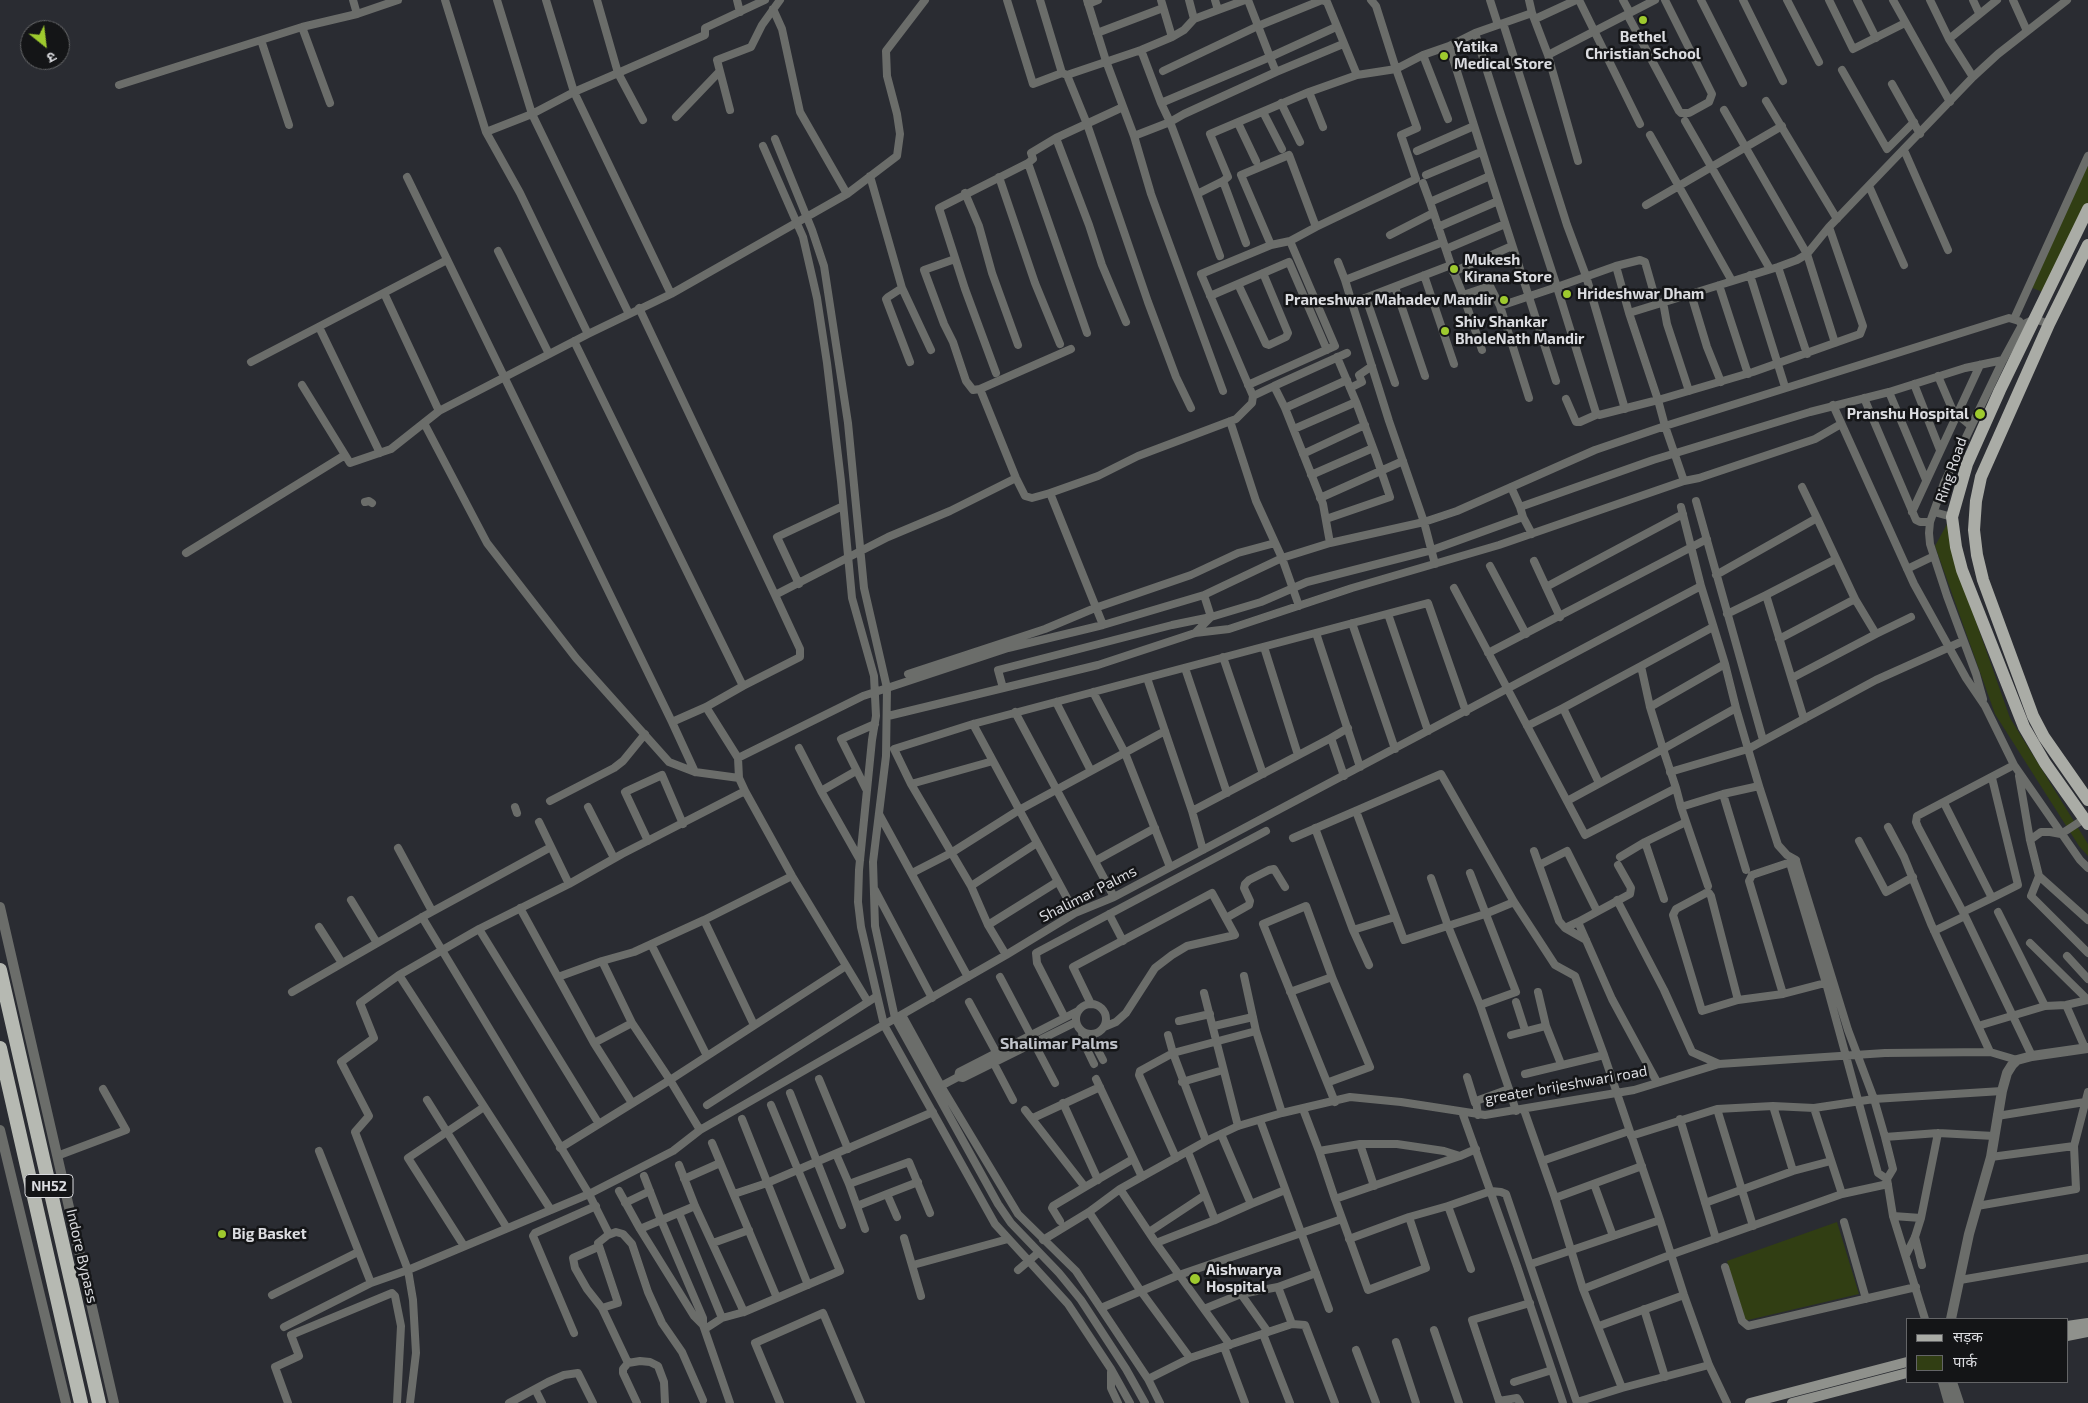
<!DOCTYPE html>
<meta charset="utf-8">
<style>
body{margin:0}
#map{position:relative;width:2088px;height:1403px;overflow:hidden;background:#2a2c32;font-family:"Exo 2","Noto Sans Devanagari",sans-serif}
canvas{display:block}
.legend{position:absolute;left:1906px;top:1318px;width:162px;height:65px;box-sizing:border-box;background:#141517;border:1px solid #646567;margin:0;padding:6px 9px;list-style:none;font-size:15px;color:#dbdce0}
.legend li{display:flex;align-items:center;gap:10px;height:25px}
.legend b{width:25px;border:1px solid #646567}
.north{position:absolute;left:20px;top:20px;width:50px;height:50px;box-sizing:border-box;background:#141517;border:1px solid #646567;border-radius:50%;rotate:151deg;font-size:14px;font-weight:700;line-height:20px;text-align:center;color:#dbdce0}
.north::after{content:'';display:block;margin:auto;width:18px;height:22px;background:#9eca2e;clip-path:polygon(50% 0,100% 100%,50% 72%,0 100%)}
</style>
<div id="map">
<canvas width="2088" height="1403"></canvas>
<ul class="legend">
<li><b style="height:6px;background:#aaaca6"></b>सड़क</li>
<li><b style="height:14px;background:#313e13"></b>पार्क</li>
</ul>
<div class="north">उ</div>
</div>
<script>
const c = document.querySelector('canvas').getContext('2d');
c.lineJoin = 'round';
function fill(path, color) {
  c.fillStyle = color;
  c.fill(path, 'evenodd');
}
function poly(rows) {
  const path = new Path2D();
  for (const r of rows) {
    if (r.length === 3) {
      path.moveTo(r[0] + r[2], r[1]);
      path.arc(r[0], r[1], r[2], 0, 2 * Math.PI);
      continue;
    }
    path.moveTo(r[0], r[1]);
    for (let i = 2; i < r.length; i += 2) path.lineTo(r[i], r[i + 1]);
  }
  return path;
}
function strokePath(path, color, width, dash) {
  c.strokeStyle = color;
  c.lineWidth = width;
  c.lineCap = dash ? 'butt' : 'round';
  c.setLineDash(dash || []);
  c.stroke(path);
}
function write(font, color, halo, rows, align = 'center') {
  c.font = font + ' "Exo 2",sans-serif';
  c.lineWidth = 5;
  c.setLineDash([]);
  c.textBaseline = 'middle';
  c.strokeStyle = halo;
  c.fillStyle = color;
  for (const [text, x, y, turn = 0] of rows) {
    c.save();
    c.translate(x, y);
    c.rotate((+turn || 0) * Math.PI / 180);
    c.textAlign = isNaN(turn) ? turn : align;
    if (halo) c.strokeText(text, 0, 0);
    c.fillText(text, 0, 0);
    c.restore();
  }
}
const green = poly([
 [2083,165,2088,167,2088,209,2047,294,2028,286],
 [1947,524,1962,582,2010,718,2088,844,2088,856,2079,846,1995,714,1935,546],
 [1837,1222,1859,1294,1744,1321,1727,1261]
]);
const minor = poly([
 [353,0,357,14,398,0],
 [445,0,486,132],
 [497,0,532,114,629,314],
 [546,0,574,92,671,294,847,194,897,156,900,134,897,114,887,76,886,51,925,0],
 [597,0,618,73,705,35,705,28,765,0],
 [737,0,740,12],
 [1007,0,1033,84,1062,73],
 [1040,0,1062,73,1067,75,1087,124,1148,302,1176,377,1191,408],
 [1087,0,1106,61,1134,136,1151,194,1223,391],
 [1161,0,1172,37],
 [1189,0,1194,19,1218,10,1215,0],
 [1248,0,1270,57,1336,27],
 [1490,0,1498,25],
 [1529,0,1532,13,1475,33,1500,112,1557,287,1616,266,1629,313],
 [1579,0,1640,124],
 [1623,0,1630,13],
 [1701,0,1743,83],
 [1743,0,1783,81],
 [1787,0,1819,62],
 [1829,0,1853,49,1905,23],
 [1857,0,1876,38],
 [1893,0,1950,102],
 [1930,0,1949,39,1997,0],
 [1973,0,1979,13],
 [2013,0,2027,31],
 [1088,4,1098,0],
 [773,9,782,29,800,112,847,194],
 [1218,10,1245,0],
 [1532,13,1548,55,1578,161],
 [1627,14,1679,111,1681,113,1689,113,1709,102,1712,94,1665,0],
 [1535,19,1576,0],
 [1503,23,1567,225,1586,276,1625,409],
 [302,27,330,103],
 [1097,33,1163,8],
 [1475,33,1449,46,1490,176],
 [1949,39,1973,77],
 [261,40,289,125],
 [1141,50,1161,103],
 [1423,55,1448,119],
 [1548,55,1655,0],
 [1842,70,1887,149,1914,122],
 [1163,71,1258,26,1322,0,1327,2,1357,75],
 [1276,72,1343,44],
 [1067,75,1141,50,1172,37,1184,30,1194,19],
 [1892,84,1920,134],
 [119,85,302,27,357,14],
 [1766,101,1837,219],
 [1281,103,1300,142],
 [730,110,717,60,751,47,762,25,780,0],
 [1724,110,1807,254,1797,260,1778,267,1629,313,1658,400,1753,372,1860,334,1863,326,1829,227,1973,77,1998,54,2067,0],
 [1263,112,1282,149],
 [676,117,719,72],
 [1685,121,1770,269],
 [1238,123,1256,161],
 [1323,127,1309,92,1357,75,1396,69,1376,6,1371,0],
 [1650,135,1732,281],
 [1134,136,1170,122,1184,114,1276,72,1270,57,1161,103,1170,122,1197,194],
 [1056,138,1089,225,1102,265,1126,322],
 [775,139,812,230,824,266,848,423,864,588,887,688,886,756,873,862,875,926,895,1018,998,1204,1011,1223,1059,1273,1081,1300,1126,1369,1145,1403],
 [763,146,803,237,817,298,827,363,841,481,852,598,874,676,876,716,872,740,859,870,858,902,861,927,884,1025,995,1224,1068,1304,1111,1369,1130,1403],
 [1904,150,1948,250],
 [1417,151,1474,126],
 [1028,163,1087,333],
 [1426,175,1481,152],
 [870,176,902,288,931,350],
 [407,177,672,722,706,707,743,686],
 [999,177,1035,283,1060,344],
 [1423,183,1430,202],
 [1869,186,1904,265],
 [965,193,979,226,992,273,1018,345],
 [1646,205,1782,126],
 [1316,227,1416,179,1401,135,1417,128,1396,69,1423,55,1449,46],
 [1438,227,1498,201],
 [1829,227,1807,254,1835,343],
 [1390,235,1433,213],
 [1246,243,1223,181,1228,177,1210,134,1309,92],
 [1271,245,1290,241],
 [1446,249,1505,224],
 [498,251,549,354],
 [1220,256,1197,194,1223,181],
 [955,259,924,270,944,324,953,342,966,381,973,390,980,389,1016,478,1025,496,1032,498,1050,493,1098,476,1138,456,1236,419,1252,403,1253,396,1201,274,1271,245,1241,175,1289,155,1316,227,1290,241,1335,346,1248,385],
 [1338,262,1345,280],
 [1451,265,1430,202,1490,176,1556,381],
 [1616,266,1640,260,1645,262,1657,304],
 [1778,267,1807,354],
 [1453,272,1512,246],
 [1424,275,1454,364],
 [1750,275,1785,387],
 [1238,284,1266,344,1269,345,1286,337,1288,333,1263,273],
 [1719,285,1748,374],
 [1395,287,1425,376],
 [902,288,888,297,886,299,910,362],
 [384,293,439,411],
 [1691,294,1707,347,1721,382],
 [1463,295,1482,350],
 [1210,296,1289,262,1327,350],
 [1366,298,1395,383],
 [1663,302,1667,324,1689,391],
 [1352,303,1345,280,1443,242],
 [1500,306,1529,398],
 [639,308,775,595,888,537,950,511,1016,478],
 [2014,319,2088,156],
 [319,327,380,453],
 [588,334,520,193,486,132,532,114,574,92,618,73,643,120],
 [574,341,743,686,800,657,800,649,775,595],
 [1337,357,1356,402],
 [251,362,447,260],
 [996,373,965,289,939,208,1028,163,1033,159,1031,153,1056,138,1123,107],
 [1938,376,1953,411,1971,426],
 [1914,384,1940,450],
 [302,385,350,463,391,449,439,411,588,334,671,294],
 [1350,388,1362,382,1359,375,1372,366],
 [980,389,1071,349],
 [1889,392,1926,480],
 [1253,396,1274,386],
 [1864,398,1916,520,1920,522,1930,522],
 [1566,399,1576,422,1580,422,1598,414],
 [1833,405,1914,584,1966,678,1985,706,2014,765,2080,860,2088,868],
 [1285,408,1274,386,1347,353],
 [1230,421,1256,501,1282,558,1299,606],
 [424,423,487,543,576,658,669,762,695,772,739,778],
 [1294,429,1356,402,1376,456,1390,497,1326,519],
 [1303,454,1365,425],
 [1311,475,1373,448],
 [1684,481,1699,478,1815,439,1841,424],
 [1511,487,1520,507],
 [1802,487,1817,518],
 [1050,493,1103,625],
 [1320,498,1403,461],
 [1696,501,1763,740],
 [365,502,369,501,372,503],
 [1681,507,1701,586],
 [1912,512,1980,365],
 [1934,512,1952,517],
 [1523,517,1532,534],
 [1330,543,1323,504,1285,408,1347,380],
 [186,553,345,455],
 [1534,561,1560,617],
 [1490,566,1526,634],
 [1907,569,1934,556],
 [1716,575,1817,518,1855,599,1779,639],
 [799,584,777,537,843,506],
 [1546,587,1683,514],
 [1454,588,1585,835,1676,788,1681,807,1708,886],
 [1766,595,1836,559],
 [1388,614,1428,731],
 [1727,614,1766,595,1804,719],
 [1352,623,1395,749],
 [1195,633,1211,617,1204,595],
 [1316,633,1360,767],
 [1876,634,1911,617],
 [1264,647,1298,755],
 [1488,653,1707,539],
 [1223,657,1263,774],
 [1641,666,1713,627],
 [1185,668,1227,793],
 [908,674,1045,629,1095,608,1191,575,1238,553,1275,543],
 [1147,678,1192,811],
 [1792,678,1876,634,1855,599],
 [1003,688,998,670,1172,625,1211,617,1261,602,1307,582,1432,550,1523,517,1520,507,1653,460,1810,412,1889,392,1965,368,2003,360],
 [1093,692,1125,753,1170,867],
 [1983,699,1976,674,1947,596,1930,544,1929,533,1930,522,1944,483,2003,360,2022,325],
 [1056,702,1091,771],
 [706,707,738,758,739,778,745,791],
 [1563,708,1641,666,1650,707,1663,749,1736,708,1725,664,1650,707],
 [1736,708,1748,749,1876,680,1963,641],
 [1015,712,1114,897],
 [888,716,1098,665,1195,633,1229,629,1352,588,1499,545,1684,481,1665,426,1658,400,1599,415,1596,413,1557,287,1500,306,1490,286,1463,295,1451,265,1352,303,1389,421,1424,522,1435,564],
 [672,722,695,772],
 [973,724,1075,913],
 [1527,726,1563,708,1599,783],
 [799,748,821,791],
 [738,758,863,696,1008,648,1103,625,1204,595,1282,558,1330,543,1424,522,1457,511,1595,450,1665,426,2009,318,2019,321,2022,325,2035,319,2049,324],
 [856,771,821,791,860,860],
 [1670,772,1748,749,1759,786,1723,794,1681,807],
 [1344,776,1331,738,1348,728],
 [2019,776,2030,840,2039,876,2088,920],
 [1992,778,2018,885,1992,898],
 [911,784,993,761],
 [1759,786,1778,845,1787,855,1796,860],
 [866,789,841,739,875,724],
 [1723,794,1746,870],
 [550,801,614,768,623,761,645,734],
 [1567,801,1663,749,1676,788],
 [1944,803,1992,898,1963,912,1918,827,1916,822,1917,816,2014,765],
 [515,807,517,813],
 [588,807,614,858],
 [1356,811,1404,940,1485,914,1514,902],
 [879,814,968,977],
 [539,822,569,884],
 [1888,827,1904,857,1931,924,1990,1052],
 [1315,828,1353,930,1395,917],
 [1293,838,1441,774,1514,902,1555,965,1575,976,1604,1055],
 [2030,840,2041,832,2050,832,2061,834,2084,819],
 [648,841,625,792,662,775,683,824],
 [1859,841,1886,892,1913,877],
 [1645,842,1664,899],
 [398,848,432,911],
 [1203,850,1192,811,1331,738],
 [1534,851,1539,865],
 [1620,857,1645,842,1686,822],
 [1791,859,1790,863,1826,983,1878,1173,1887,1179],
 [1095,861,1155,828],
 [1796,861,1848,1030,1874,1099,1885,1137,1893,1169,1887,1179,1893,1216,1925,1319],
 [912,873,951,853,1019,810,1165,731],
 [1470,873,1516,992,1480,1005,1509,1089],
 [2039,876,2031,896,2088,953],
 [1431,878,1448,926,1480,1005],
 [971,886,911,784,894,749,973,724,1428,603,1466,712],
 [875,890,932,998],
 [1706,893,1709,893,1711,896,1738,1000,1702,1011,1673,915,1676,909,1706,893],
 [351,900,377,943],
 [1617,900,1664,990,1692,1052,1719,1064],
 [520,908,594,1043,632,1023,670,1080,560,1148],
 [1597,911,1567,851,1539,865,1559,921,1565,928,1578,922,1612,999,1657,1082],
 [1998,912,2045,1006],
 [1109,914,1123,941],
 [422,917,589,1194,609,1234],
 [1226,918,1249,905,1250,901,1244,888,1245,884,1249,880,1269,870,1274,869,1285,887],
 [704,920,754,1025],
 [1578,922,1630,894,1631,888,1618,865],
 [988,925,1057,882],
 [319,927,342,963],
 [1565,928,1586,940],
 [479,929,599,1124],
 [1353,930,1369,965],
 [1934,931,1965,916,2032,1056],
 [2030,943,2088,1000],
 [651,944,707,1056],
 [1006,955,988,925,971,886,1037,843],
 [2067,956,2088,979],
 [602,961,634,952,704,920,792,876],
 [399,975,551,1210],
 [1244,976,1256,1031],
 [558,977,602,961,632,1023],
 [1000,977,1030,1034],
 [1332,977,1306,906,1263,924,1335,1102],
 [292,992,426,915,551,847],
 [1290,992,1332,977,1370,1067,1329,1082],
 [1538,992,1546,1026],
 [1204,993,1238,1126],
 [1783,994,1829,982],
 [1738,1000,1783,994,1749,881,1752,875,1794,861],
 [969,1002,996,1052],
 [1516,1002,1525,1030],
 [1091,1019,15],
 [1091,1004,1073,967,1212,893,1235,935,1187,946,1172,955,1155,968,1126,1013,1116,1022,1104,1027],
 [2066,1005,2085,1048],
 [902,1015,941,1086,1018,1214,1076,1271,1148,1379,1160,1403],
 [1064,1016,1037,963,1036,953,1266,831],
 [1179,1021,1210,1014],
 [1214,1026,1253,1017],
 [1978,1026,2045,1006,2066,1005,2088,1000],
 [1082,1032,1083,1041,1094,1064],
 [1090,1035,1103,1060],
 [1168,1035,1173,1053,1140,1071,1139,1075,1176,1158],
 [1511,1035,1546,1026,1561,1064],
 [594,1043,632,1103],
 [1034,1043,1055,1083],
 [992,1060,1013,1100],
 [1525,1074,1604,1055,1660,1220,1684,1295,1709,1365,1727,1403],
 [958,1077,959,1072,1078,1011],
 [1467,1077,1475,1103],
 [819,1079,848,1149],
 [1096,1079,1142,1177],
 [1182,1082,1223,1070],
 [941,1086,958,1077,963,1078,1076,1022],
 [790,1093,842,1225],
 [427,1100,507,1228],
 [1063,1103,1098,1180],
 [707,1105,868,1002],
 [1773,1106,1793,1171],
 [1814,1108,1842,1194],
 [1303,1109,1319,1151,1335,1199,1368,1290,1426,1268,1409,1217,1349,1239],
 [1717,1109,1753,1226],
 [1025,1110,1085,1187,1133,1159],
 [1524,1110,1555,1198,1583,1289,1622,1388,1577,1402],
 [1462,1112,1517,1266,1563,1403],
 [1478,1115,1476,1101,1509,1089,1516,1111],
 [1997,1116,2085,1102],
 [1033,1118,1100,1087],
 [742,1119,808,1285],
 [1680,1119,1716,1239],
 [1260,1120,1329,1309],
 [700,1130,670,1080,846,966],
 [1221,1134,1251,1204,1285,1190],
 [1631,1136,1717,1109,1773,1106,1814,1108,1874,1099,2002,1091],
 [1885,1137,1938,1133,1994,1136],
 [1206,1141,1173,1053,1256,1031,1282,1113],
 [712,1143,777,1298],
 [1360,1144,1374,1186],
 [319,1151,371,1283],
 [1319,1151,1360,1144,1397,1144,1444,1151,1460,1156,1476,1149],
 [836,1154,849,1184,865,1229],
 [57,1156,126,1130,103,1089],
 [1991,1157,2074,1146],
 [1542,1161,1629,1131],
 [679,1165,695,1206,744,1312],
 [644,1176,661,1220,703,1318,703,1325],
 [684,1179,720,1163],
 [849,1184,909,1162,930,1213],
 [1594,1184,1613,1236],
 [1120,1189,1156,1243,1215,1220,1188,1152],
 [619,1191,640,1229,694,1316,703,1325,730,1403],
 [734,1194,767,1183,933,1112],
 [1555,1198,1642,1166],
 [1335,1199,1460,1156],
 [625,1203,650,1191],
 [1705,1203,1793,1171,1831,1161],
 [857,1206,887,1194],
 [1448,1206,1471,1269],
 [1977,1206,2076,1189,2074,1146,2088,1092],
 [1089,1212,1140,1290,1190,1358,1148,1379],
 [679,1213,722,1318,744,1312,840,1271,771,1105],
 [1893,1216,1921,1218],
 [897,1217,887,1194,918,1182],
 [1409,1217,1448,1206,1491,1191,1501,1192,1506,1194,1577,1403],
 [1215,1220,1251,1204],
 [1060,1221,1052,1208,1053,1206,1085,1187],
 [1844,1222,1866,1299],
 [640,1229,695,1206],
 [1149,1232,1205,1195],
 [1915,1237,1922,1265],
 [904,1238,921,1296],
 [1043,1240,1089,1212,1120,1189,1206,1141,1238,1126,1282,1113,1350,1097,1401,1102,1485,1115,1634,1090,1719,1064,1885,1053,1990,1052,2017,1060],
 [713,1243,749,1230],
 [1156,1243,1230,1345],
 [464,1246,408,1158,484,1107],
 [598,1247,573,1258,575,1268,587,1289,602,1308],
 [1906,1255,1915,1237,1921,1218,1938,1133],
 [1531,1264,1660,1220],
 [913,1265,1008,1239],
 [1725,1267,1742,1321,1748,1326,1916,1287],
 [1018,1270,1038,1253],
 [1960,1280,2088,1258],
 [1278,1287,1292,1324,1305,1325,1335,1403],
 [1583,1289,1670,1255,1842,1194,1888,1184],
 [1241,1294,1268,1332],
 [272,1295,358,1252],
 [1101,1308,1179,1275,1342,1219],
 [1204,1309,1241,1294,1278,1287,1316,1273],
 [1644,1309,1665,1377],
 [1599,1326,1684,1295],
 [284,1327,371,1283,408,1270,589,1194,673,1151,700,1130,1006,955,1075,913,1114,897,1701,586,1725,664],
 [705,1329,722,1318],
 [1434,1330,1459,1403],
 [574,1333,533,1236,535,1233,596,1206],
 [1263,1334,1290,1403],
 [1396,1342,1416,1403],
 [1224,1347,1245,1403],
 [1356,1350,1376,1403],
 [1190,1358,1292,1324],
 [628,1363,640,1361,650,1362,658,1366,664,1382,665,1403],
 [1111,1372,1111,1388,1118,1403],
 [1514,1382,1552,1370],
 [1622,1388,1709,1365],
 [535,1389,542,1403],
 [288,1403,275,1367,299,1356,291,1335,392,1293,395,1296,401,1326,397,1403],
 [410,1403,416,1353,413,1300,408,1270,355,1132,369,1116,341,1062,374,1038,360,1003,399,975,479,929,569,884,622,854,745,791,792,876,868,1002,877,996],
 [509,1403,548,1382,564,1375,578,1373,593,1403],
 [637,1403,623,1373,623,1369,628,1363,602,1308,618,1303,598,1243,608,1235,616,1232,623,1234,632,1244,648,1292,662,1323,682,1352,703,1400],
 [780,1403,755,1343,823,1313,861,1403],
 [1520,1403,1517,1398,1499,1401,1472,1320,1530,1303]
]);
const tertiary = poly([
 [0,907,114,1403],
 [0,1130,66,1403],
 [1951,1319,1969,1234,1991,1157,2002,1091,2007,1073,2012,1065,2017,1060,2032,1056,2088,1048],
 [1943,1382,1949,1403],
 [1952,1382,1959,1403]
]);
const secondary = poly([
 [2067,1326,2088,1323],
 [2067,1336,2088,1332],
 [1750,1403,1907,1362],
 [1792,1403,1907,1373]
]);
const primary = poly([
 [2088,209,2000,390,1967,464,1952,517,1956,547,1962,570,2024,727,2045,763,2088,824],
 [2088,245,2049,324,1981,477,1976,501,1974,530,1977,555,1983,580,2033,716,2044,737,2088,800]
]);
const trunk = poly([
 [0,970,99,1403],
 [0,1048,81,1403]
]);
const markers = [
 [1643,20,5,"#9eca2e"],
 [1444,56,5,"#9eca2e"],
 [1454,269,5,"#9eca2e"],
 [1567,294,5,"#9eca2e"],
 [1504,300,5,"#9eca2e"],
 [1445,331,5,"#9eca2e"],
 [1980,414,6,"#9eca2e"],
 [222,1234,5,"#9eca2e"],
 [1195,1279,6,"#9eca2e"]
];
const shields = [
 [49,1186,48]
];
const shieldNames = [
 ["NH52",49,1186]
];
const poiNames = [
 ["Bethel",1643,37,"center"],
 ["Christian School",1643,54,"center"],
 ["Yatika",1454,47],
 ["Medical Store",1454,64],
 ["Mukesh",1464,260],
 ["Kirana Store",1464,277],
 ["Hrideshwar Dham",1577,294],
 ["Praneshwar Mahadev Mandir",1494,300,"right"],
 ["Shiv Shankar",1455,322],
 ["BholeNath Mandir",1455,339],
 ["Pranshu Hospital",1969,414,"right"],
 ["Big Basket",232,1234],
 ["Aishwarya",1206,1270],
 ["Hospital",1206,1287]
];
const streetNames = [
 ["Ring Road",1951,470,-71],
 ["Shalimar Palms",1088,894,-27],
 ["greater brijeshwari road",1566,1085,-10],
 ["Indore Bypass",82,1256,77]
];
const neighbourhoodNames = [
 ["Shalimar Palms",1059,1044]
];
fill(green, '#313e13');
strokePath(minor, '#6b6d6a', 8);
strokePath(tertiary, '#6b6d6a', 10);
strokePath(secondary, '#8f918c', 10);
strokePath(primary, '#aaaca6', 12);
strokePath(trunk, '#b6b9b2', 14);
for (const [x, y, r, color] of markers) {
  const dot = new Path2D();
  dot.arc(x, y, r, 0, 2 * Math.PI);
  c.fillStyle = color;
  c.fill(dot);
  strokePath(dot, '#141517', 2);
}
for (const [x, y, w] of shields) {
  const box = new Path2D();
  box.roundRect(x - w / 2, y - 11.5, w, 23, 4);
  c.fillStyle = '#141517';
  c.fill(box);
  strokePath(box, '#dbdce0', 1);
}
write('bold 14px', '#dbdce0', null, shieldNames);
write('bold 15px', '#dbdce0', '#141517', poiNames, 'left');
write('15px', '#dbdce0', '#141517', streetNames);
write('bold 16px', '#c1c4cb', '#141517', neighbourhoodNames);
</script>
